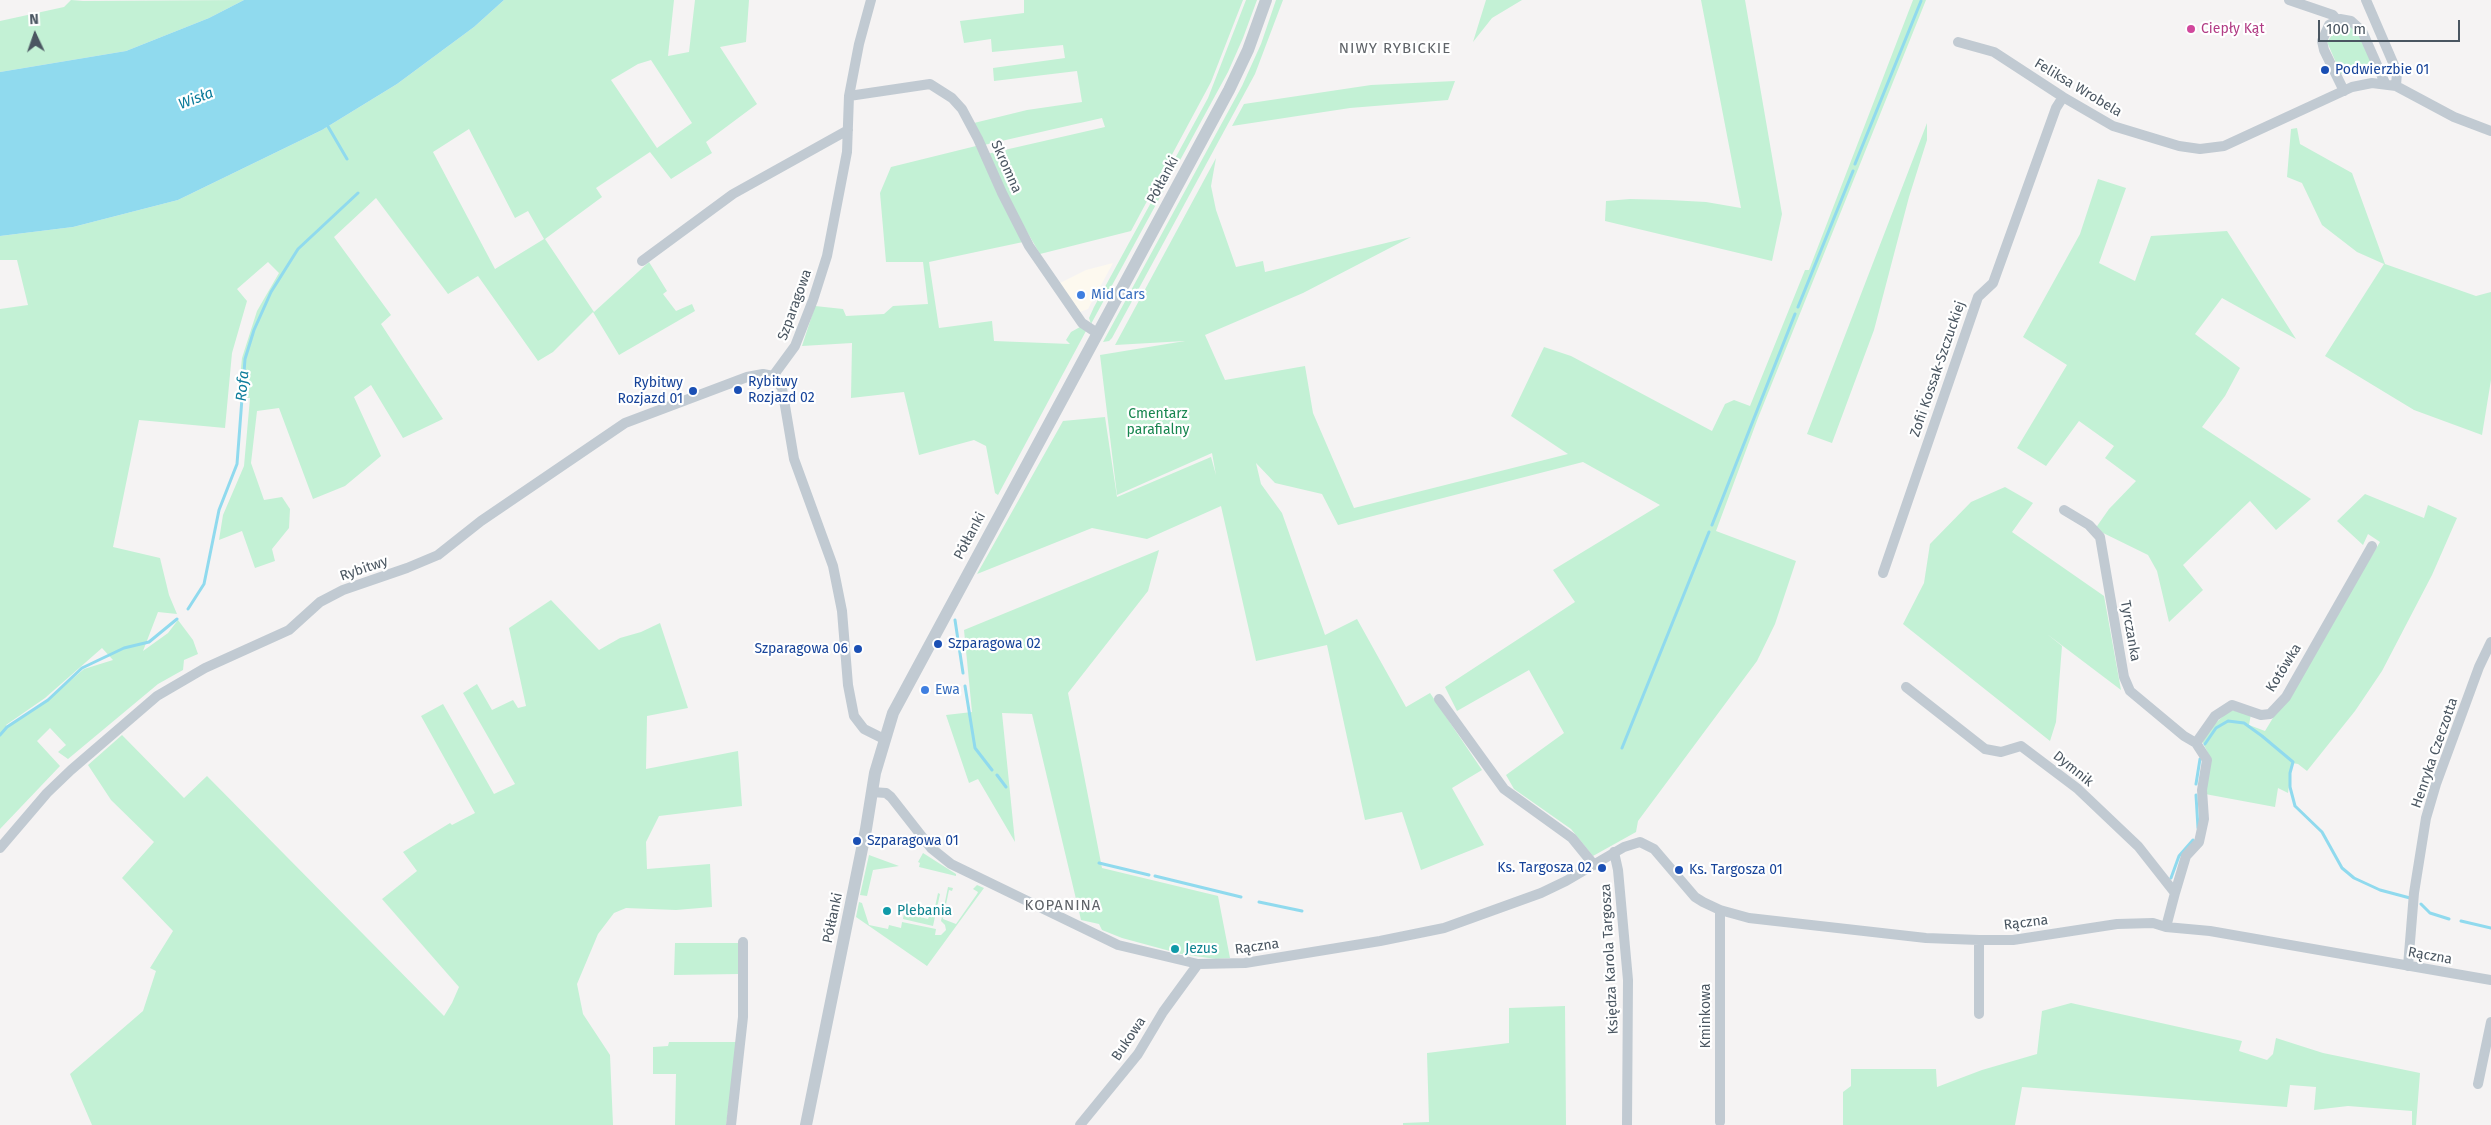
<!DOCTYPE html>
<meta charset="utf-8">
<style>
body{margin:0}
#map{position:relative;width:2491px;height:1125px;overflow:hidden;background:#f5f3f3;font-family:"Fira Sans",sans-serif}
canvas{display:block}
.north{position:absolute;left:10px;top:10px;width:50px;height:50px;-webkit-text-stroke:4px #fff;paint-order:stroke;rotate:357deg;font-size:14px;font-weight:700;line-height:20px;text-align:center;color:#4a5661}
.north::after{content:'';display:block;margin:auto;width:18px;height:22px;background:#4a5661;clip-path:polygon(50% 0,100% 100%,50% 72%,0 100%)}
.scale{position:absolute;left:2318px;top:20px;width:142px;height:22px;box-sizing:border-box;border:2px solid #4a5661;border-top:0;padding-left:6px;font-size:15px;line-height:18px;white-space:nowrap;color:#4a5661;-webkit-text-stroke:4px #fff;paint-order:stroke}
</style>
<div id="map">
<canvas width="2491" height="1125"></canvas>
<div class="north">N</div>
<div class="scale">100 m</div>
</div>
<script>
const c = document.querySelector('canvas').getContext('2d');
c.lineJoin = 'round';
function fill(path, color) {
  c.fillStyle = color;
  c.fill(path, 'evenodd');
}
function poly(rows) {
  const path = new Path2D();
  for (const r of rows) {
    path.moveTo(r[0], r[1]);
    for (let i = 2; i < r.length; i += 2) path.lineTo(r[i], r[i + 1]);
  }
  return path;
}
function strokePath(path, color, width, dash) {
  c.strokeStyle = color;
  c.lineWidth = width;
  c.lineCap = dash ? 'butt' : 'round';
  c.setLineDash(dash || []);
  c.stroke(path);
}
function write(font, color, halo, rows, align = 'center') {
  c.font = font + ' "Fira Sans",sans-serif';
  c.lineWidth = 4.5;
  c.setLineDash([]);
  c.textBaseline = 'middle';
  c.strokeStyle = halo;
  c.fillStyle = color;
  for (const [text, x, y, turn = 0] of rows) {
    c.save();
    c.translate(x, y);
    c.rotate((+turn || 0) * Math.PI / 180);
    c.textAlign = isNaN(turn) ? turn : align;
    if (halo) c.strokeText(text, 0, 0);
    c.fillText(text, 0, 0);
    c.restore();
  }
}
const commercial = poly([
 [1113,263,1088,309,1080,312,1060,283,1086,270]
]);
const green = poly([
 [71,0,83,1,244,0,209,18,126,51,0,72,0,21,64,7],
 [504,0,674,0,668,56,689,52,695,0,749,0,746,42,720,47,757,104,706,142,712,153,671,179,650,152,596,188,602,197,545,239,594,312,649,262,667,291,663,294,676,311,692,304,695,311,619,355,593,312,553,352,538,361,478,276,448,294,376,198,334,237,391,315,381,324,443,419,403,438,371,385,354,397,381,456,345,486,313,499,279,408,257,411,251,463,264,500,282,497,290,509,289,528,272,549,275,561,255,568,242,531,219,540,223,515,244,466,250,398,238,398,242,358,257,311,279,273,268,262,237,289,247,301,232,353,225,428,139,420,113,547,160,558,169,595,177,614,158,612,143,651,168,633,178,620,193,640,198,654,184,660,183,670,158,684,68,759,58,752,66,745,50,728,37,741,60,766,0,829,0,309,28,305,17,260,0,260,0,236,73,227,178,200,322,130,397,84,474,27],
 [651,60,692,123,657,148,611,80,638,64],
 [469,129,515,218,528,211,544,239,495,269,433,152],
 [102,648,113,660,84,669,50,698,7,727,6,725,45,698],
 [1024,0,1243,0,1211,82,1131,231,1040,254,1009,201,987,154,1105,127,1102,118,984,145,974,123,1027,110,1082,102,1077,71,994,81,993,68,1065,58,1063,45,992,52,991,39,964,43,960,21,1024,13],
 [1246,0,1257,0,1243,38,1228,72,1091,324,1089,318,1094,307,1208,98],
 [1276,0,1283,0,1255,74,1112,338,1109,341,1103,342,1242,86,1261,44],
 [1486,0,1522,0,1492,18,1473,42],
 [1701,0,1745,0,1782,214,1772,261,1605,221,1606,201,1630,199,1669,200,1706,202,1741,208],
 [1913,0,1926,0,1758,418,1716,531,1796,561,1775,624,1757,661,1638,821,1636,832,1593,856,1571,829,1514,789,1506,775,1564,733,1529,670,1457,711,1445,687,1575,602,1553,570,1660,505,1583,462,1338,525,1322,494,1275,483,1256,463,1261,484,1282,513,1325,635,1357,619,1406,707,1430,693,1482,770,1452,788,1484,845,1421,870,1402,812,1365,820,1327,645,1256,661,1221,506,1147,539,1092,528,977,574,1063,421,1105,417,1117,497,1211,457,1216,475,1212,453,1117,495,1100,355,1185,341,1115,345,1216,158,1211,186,1216,210,1236,267,1263,261,1265,272,1411,237,1303,293,1205,335,1225,380,1305,366,1313,413,1354,508,1568,454,1511,416,1544,347,1571,356,1712,431,1725,404,1734,400,1750,406,1805,270,1809,270],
 [2346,24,2357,31,2373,66,2371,68,2341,74,2327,42,2338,27],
 [1455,81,1448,100,1350,108,1232,126,1244,104,1371,85],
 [1927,123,1927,140,1909,197,1874,330,1832,443,1807,434],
 [2297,128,2300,144,2352,173,2385,264,2476,296,2491,292,2491,380,2482,435,2414,410,2325,356,2384,264,2357,252,2322,225,2302,183,2287,177,2291,129],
 [976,146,1023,242,929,262,939,328,992,321,994,341,1070,344,1066,340,1071,332,1080,327,1086,331,998,495,995,493,986,446,974,440,919,455,904,392,851,398,852,343,802,346,815,306,843,309,846,316,884,314,893,306,928,304,923,262,886,262,880,193,891,167],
 [2098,179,2126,188,2099,263,2135,281,2151,236,2227,231,2296,339,2222,298,2195,334,2240,368,2225,396,2202,427,2311,499,2276,530,2250,501,2183,565,2203,590,2169,622,2157,571,2148,555,2095,529,2109,509,2136,481,2105,458,2114,446,2079,421,2046,466,2017,448,2067,365,2023,337,2080,234],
 [2005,487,2033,503,2012,532,2104,596,2121,690,2047,634,2062,646,2056,722,2050,741,1903,624,1924,583,1930,544,1971,502],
 [2365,494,2424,518,2428,505,2457,518,2432,575,2382,671,2355,711,2307,771,2298,764,2292,763,2288,793,2278,788,2275,807,2205,794,2209,755,2202,741,2210,728,2230,710,2251,714,2249,725,2265,731,2380,542,2368,534,2363,545,2337,521],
 [1159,550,1148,591,1068,693,1102,868,1218,896,1230,958,1216,959,1181,954,1122,938,1102,930,1099,924,1081,920,1032,714,1002,713,1015,842,978,779,969,783,946,715,972,712,964,630],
 [551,600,599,650,620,638,641,632,660,623,688,708,647,716,646,769,738,751,742,806,659,816,646,842,647,869,710,864,712,907,676,910,626,908,614,913,598,934,577,984,583,1014,610,1055,613,1125,92,1125,70,1074,143,1011,156,971,150,968,173,931,122,878,154,842,111,800,88,765,122,735,184,798,207,776,444,1016,452,1003,459,987,382,899,417,871,403,852,450,823,452,825,475,813,421,716,443,704,494,794,515,784,463,693,477,684,492,710,513,700,518,708,526,706,509,628],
 [923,853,956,874,956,876,919,867,920,863,918,862],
 [869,855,899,866,873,870,867,896,860,895],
 [977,885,984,888,927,966,856,917,859,902,862,903,869,925,888,929,889,925,901,928,902,922,936,929,935,935,941,935,946,930,945,925,941,921,948,887,953,888,952,891,949,890,943,919,956,924,977,894,978,892,973,889],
 [938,893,940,894,933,926,903,919,904,913,928,919,933,907,935,907],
 [675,943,738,943,739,974,674,975],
 [2071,1003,2242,1041,2239,1051,2267,1060,2273,1054,2276,1038,2323,1053,2420,1073,2416,1125,2412,1125,2412,1111,2348,1106,2314,1110,2316,1087,2290,1085,2287,1107,2022,1087,2015,1125,1843,1125,1843,1092,1851,1086,1851,1069,1936,1069,1937,1087,1982,1070,2037,1054,2042,1011],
 [1565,1006,1566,1125,1403,1125,1403,1123,1429,1122,1427,1053,1509,1043,1509,1008],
 [669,1042,738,1042,726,1125,675,1125,676,1074,653,1074,653,1047,668,1046]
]);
const water = poly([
 [244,0,504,0,474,27,397,84,322,130,178,200,73,227,0,236,0,72,126,51,209,18]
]);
const stream = poly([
 [326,123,347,159],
 [1855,164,1921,1],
 [1798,307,1853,171],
 [1712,525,1795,314],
 [188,609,204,584,219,510,237,464,245,359,254,330,271,292,298,249,358,193],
 [955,620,963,673],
 [965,686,975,748,992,770],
 [0,735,7,727,48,700,82,668,124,648,149,642,177,619],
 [2205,744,2216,728,2228,721,2244,723,2262,736,2293,762,2290,773,2290,787,2295,806,2322,832,2342,868,2354,878,2380,890,2410,898],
 [1622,748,1709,532],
 [997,775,1006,787],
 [2196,784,2200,759],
 [2196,795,2198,828],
 [1099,863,1149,875],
 [1155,876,1241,897],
 [2171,878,2179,856,2193,840],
 [1259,902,1302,911],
 [2421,904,2430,913,2449,919],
 [2461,921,2491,928]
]);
const minor = poly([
 [2289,0,2333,15,2337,20],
 [2366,0,2397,72,2396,86],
 [1958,42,1994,52,2063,97,2113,126,2179,146,2200,149,2224,146,2352,87,2372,83,2396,86,2454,117,2491,131],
 [2344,91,2324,50,2322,41,2329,25,2340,19,2351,21,2362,31,2385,83],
 [849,96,930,84,952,98,962,109,978,139,1002,193,1029,246,1082,323,1097,333],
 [642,261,733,194,848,130],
 [773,376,795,346,813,300,827,256,847,152,849,96,859,44,871,0],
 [2064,510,2089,525,2100,537,2124,677,2130,691,2184,736,2196,743],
 [1883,573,1978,297,1993,283,2056,108,2063,97],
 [1906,687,1985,749,2001,752,2021,746,2078,789,2138,846,2175,893,2166,927],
 [1439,699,1504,789,1572,838,1594,865],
 [872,792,886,793,891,797,931,848,951,864,1118,945,1198,964,1245,963,1380,941,1444,928,1541,893,1566,881,1624,847,1640,842,1654,849,1695,897,1703,902,1720,910,1749,918,1926,938,1979,940,2013,940,2117,924,2153,923,2166,927,2210,931,2491,980],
 [0,848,47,793,71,770,157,696,205,668,289,630,320,602,343,590,407,568,438,555,481,521,625,423,747,377,763,374,773,376,782,388,794,459,833,566,842,611,848,685,854,716,864,729,884,739],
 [1614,852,1618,870,1628,980,1627,1125],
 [2175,893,2186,856,2199,842,2204,819,2202,790,2207,760,2196,743,2215,716,2232,705,2261,715,2270,714,2286,697,2372,546],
 [2408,966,2414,893,2426,818,2436,784,2479,667,2491,642],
 [1979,1014,1979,940],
 [2478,1084,2491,1022],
 [1720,1122,1720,910],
 [731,1125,743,1017,743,942],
 [1080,1125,1138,1054,1163,1012,1198,964]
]);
const tertiary = poly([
 [806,1125,866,829,875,773,893,713,1229,90,1248,50,1266,0]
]);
const markers = [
 [2191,29,5,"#d1479c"],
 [2325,70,5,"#1a4fb4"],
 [1081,295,5,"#3f7fe0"],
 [738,390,5,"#1a4fb4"],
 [693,391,5,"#1a4fb4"],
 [938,644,5,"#1a4fb4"],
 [858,649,5,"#1a4fb4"],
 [925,690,5,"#3f7fe0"],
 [857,841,5,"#1a4fb4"],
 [1602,868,5,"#1a4fb4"],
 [1679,870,5,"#1a4fb4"],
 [887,911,5,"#0f9aa8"],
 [1175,949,5,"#0f9aa8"]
];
const hotelNames = [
 ["Ciepły Kąt",2201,29]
];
const transitNames = [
 ["Podwierzbie 01",2335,70],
 ["Rybitwy",748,382],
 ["Rozjazd 02",748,398],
 ["Rybitwy",683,383,"right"],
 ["Rozjazd 01",683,399,"right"],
 ["Szparagowa 02",948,644],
 ["Szparagowa 06",848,649,"right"],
 ["Szparagowa 01",867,841],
 ["Ks. Targosza 02",1592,868,"right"],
 ["Ks. Targosza 01",1689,870]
];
const streetNames = [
 ["Feliksa Wrobela",2078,88,31],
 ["Skromna",1006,167,66],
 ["Półłanki",1163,180,-62],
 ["Szparagowa",795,305,-70],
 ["Zofii Kossak-Szczuckiej",1938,369,-71],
 ["Półłanki",970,536,-62],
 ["Rybitwy",364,569,-19],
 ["Tyrczanka",2130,631,80],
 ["Kotówka",2284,668,-58],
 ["Henryka Czeczotta",2435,753,-71],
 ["Dymnik",2073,769,39],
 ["Półłanki",833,918,-78],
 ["Rączna",2026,923,-7],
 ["Rączna",1257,947,-8],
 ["Rączna",2430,956,10],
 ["Księdza Karola Targosza",1610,959,-93],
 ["Kminkowa",1706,1016,-90],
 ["Bukowa",1129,1039,-56]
];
const shopNames = [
 ["Mid Cars",1091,295],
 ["Ewa",935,690]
];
const parkNames = [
 ["Cmentarz",1158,414],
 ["parafialny",1158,430]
];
const cultureNames = [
 ["Plebania",897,911],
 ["Jezus",1185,949]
];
const neighbourhoodNames = [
 ["NIWY RYBICKIE",1395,49],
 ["KOPANINA",1063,906]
];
const waterNames = [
 ["Wisła",196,99,-21],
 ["Rofa",243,386,-85]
];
fill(commercial, '#fdf9ef');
fill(green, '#c3f1d5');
fill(water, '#90daee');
strokePath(stream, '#90daee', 3);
strokePath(minor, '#c1cad2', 10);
strokePath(tertiary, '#c1cad2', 12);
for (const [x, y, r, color] of markers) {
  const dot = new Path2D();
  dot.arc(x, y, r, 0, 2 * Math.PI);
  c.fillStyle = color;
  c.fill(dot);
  strokePath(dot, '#fff', 2);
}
write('14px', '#b23c85', '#fff', hotelNames, 'left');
write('14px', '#164399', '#fff', transitNames, 'left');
write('14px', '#4a5661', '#fff', streetNames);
write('14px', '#366cbe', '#fff', shopNames, 'left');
write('14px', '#17864f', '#fff', parkNames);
write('14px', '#0d838f', '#fff', cultureNames, 'left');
c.letterSpacing = '1px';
write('15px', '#5f6368', '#fff', neighbourhoodNames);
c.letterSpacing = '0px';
write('italic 15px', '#0c7c9b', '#fff', waterNames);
</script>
